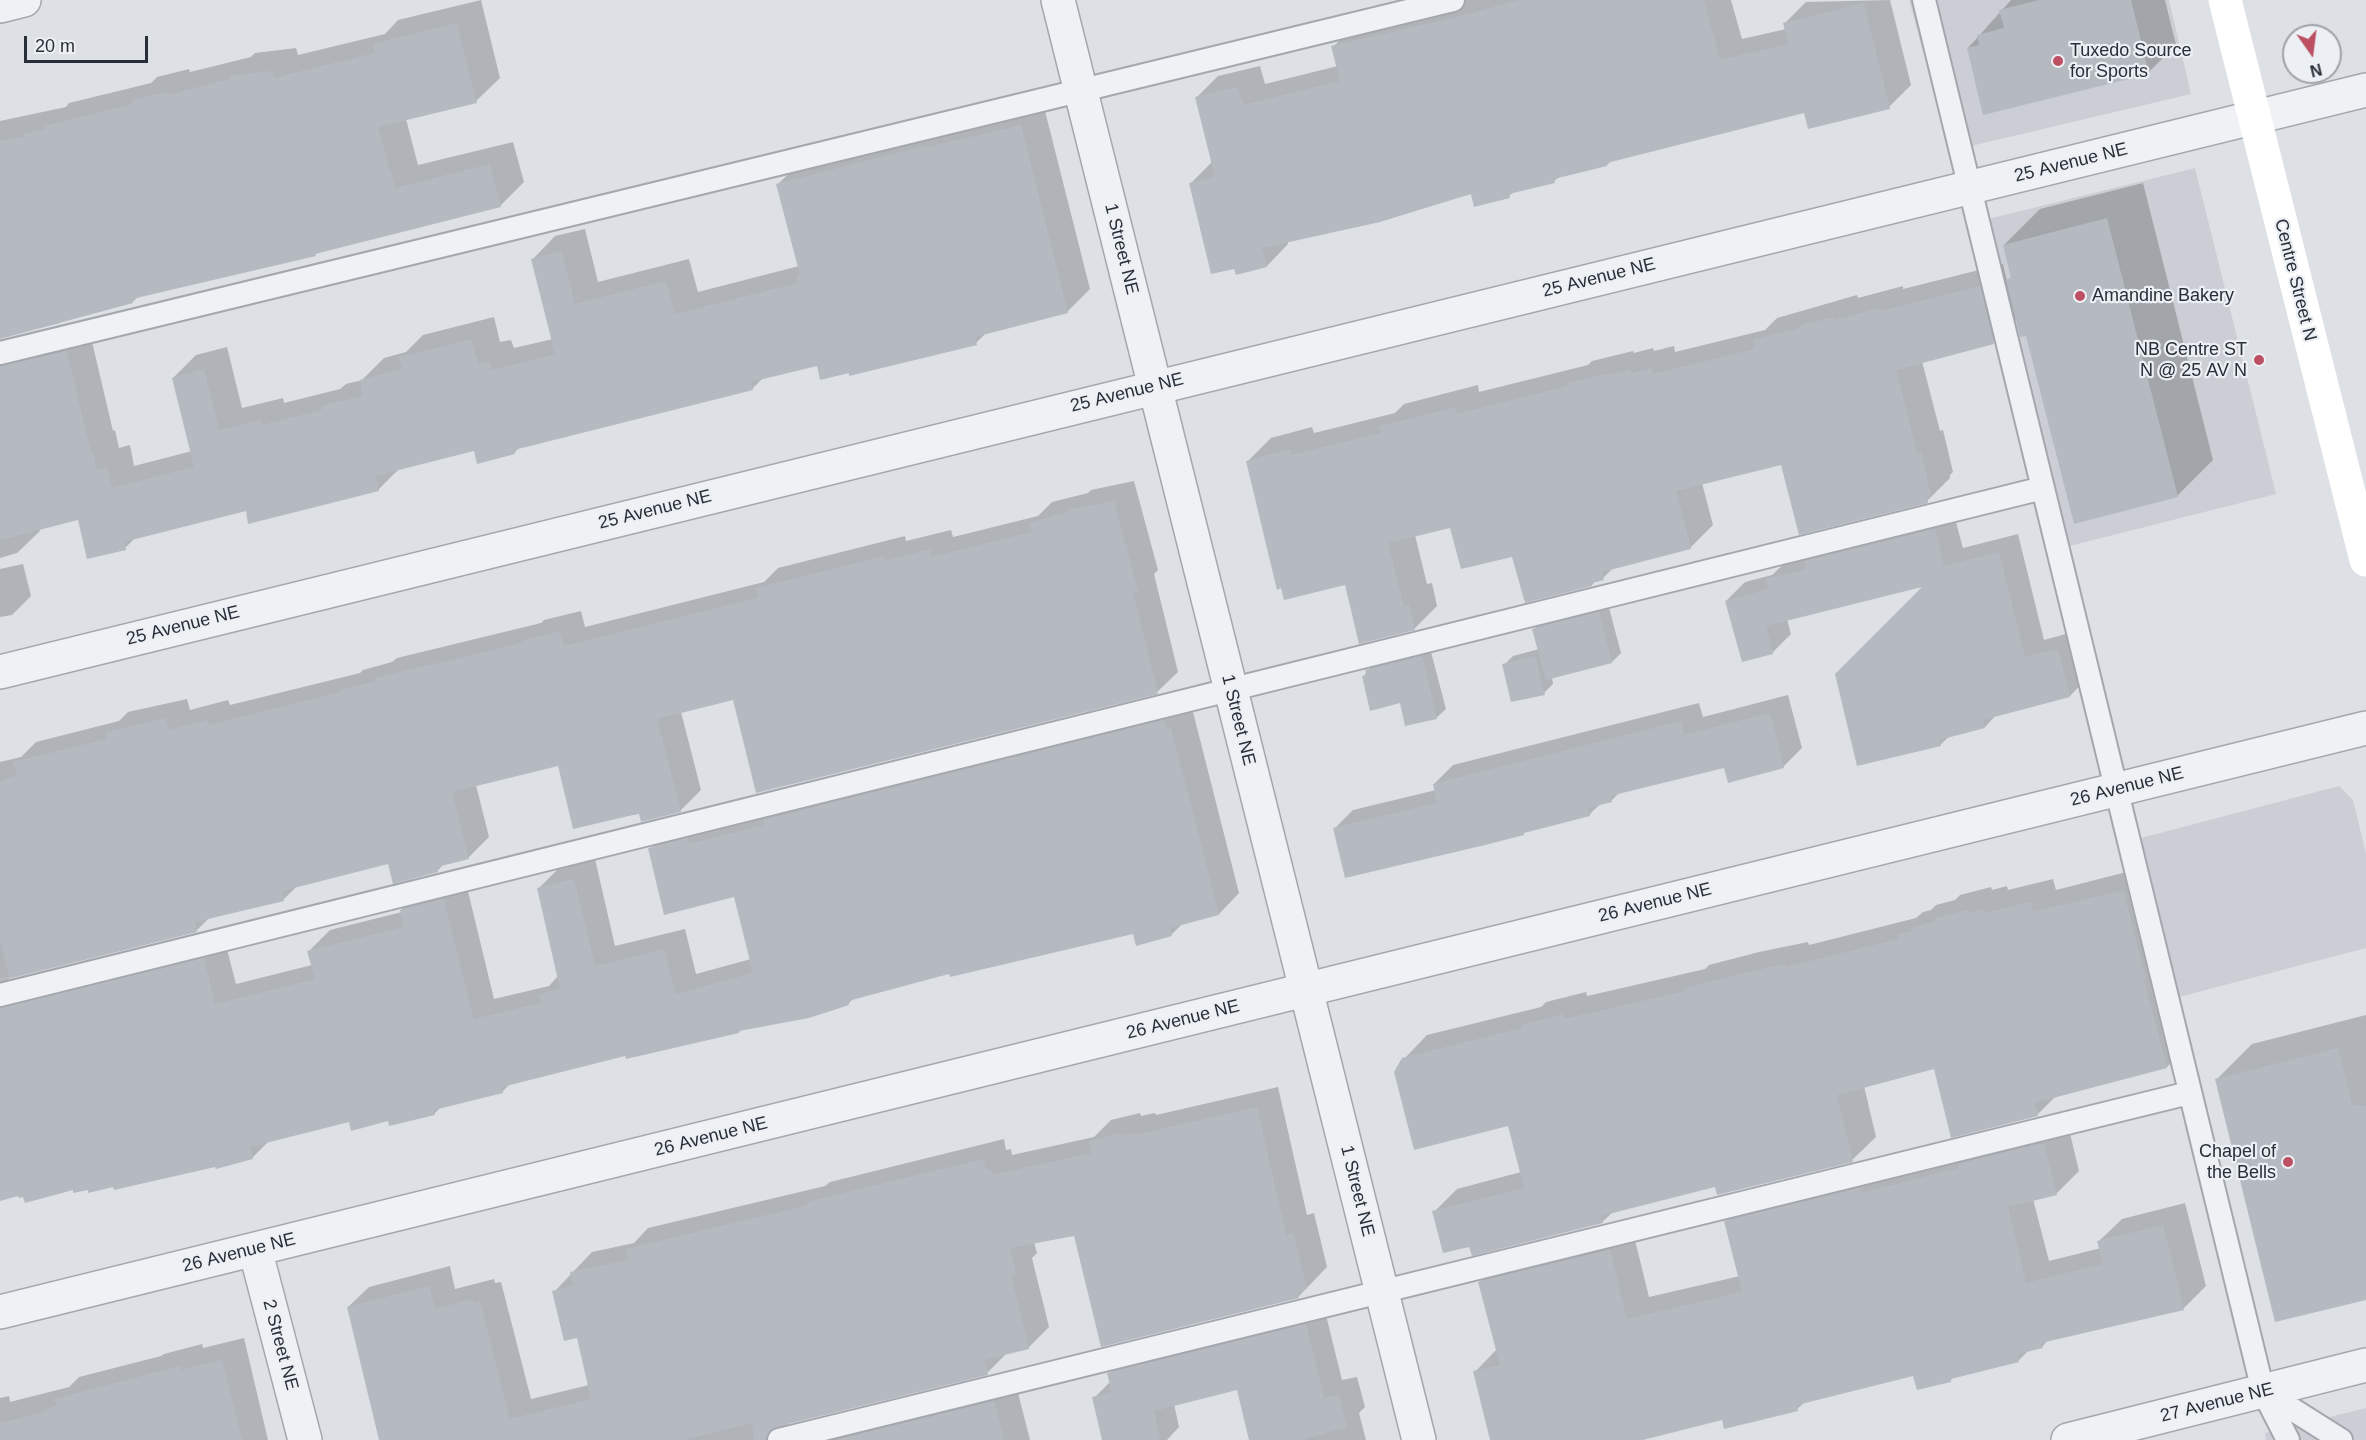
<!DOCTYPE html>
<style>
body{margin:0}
#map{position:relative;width:2366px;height:1440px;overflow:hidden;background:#dde0e5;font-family:Arial,sans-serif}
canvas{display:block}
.north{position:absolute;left:2282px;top:24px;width:60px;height:60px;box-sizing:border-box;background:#eceff3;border:2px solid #9ea2a9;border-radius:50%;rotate:166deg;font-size:16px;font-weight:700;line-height:24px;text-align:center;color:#282f39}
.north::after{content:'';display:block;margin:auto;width:21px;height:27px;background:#bd4f63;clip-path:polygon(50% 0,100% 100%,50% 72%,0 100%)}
.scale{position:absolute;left:24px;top:36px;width:124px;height:27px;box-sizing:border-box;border:3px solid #282f39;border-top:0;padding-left:8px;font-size:18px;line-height:21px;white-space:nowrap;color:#282f39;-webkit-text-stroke:4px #eceff3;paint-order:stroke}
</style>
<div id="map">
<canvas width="2366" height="1440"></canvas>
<div class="north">N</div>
<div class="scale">20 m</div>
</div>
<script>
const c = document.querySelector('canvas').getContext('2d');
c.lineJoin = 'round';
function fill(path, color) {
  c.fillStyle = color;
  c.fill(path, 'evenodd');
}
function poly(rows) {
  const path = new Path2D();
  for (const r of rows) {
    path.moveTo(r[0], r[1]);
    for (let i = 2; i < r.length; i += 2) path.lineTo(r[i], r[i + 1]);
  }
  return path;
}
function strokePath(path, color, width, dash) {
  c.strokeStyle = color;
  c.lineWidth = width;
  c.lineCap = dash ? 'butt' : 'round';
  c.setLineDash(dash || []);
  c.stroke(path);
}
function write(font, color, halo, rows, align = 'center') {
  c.font = font + ' Arial,sans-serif';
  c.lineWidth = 4.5;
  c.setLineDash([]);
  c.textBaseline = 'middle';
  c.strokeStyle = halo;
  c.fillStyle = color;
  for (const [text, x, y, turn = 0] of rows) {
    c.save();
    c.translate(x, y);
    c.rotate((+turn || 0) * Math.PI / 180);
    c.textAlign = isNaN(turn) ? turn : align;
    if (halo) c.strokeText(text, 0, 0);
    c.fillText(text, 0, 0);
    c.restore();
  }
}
const built = poly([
 [1909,0,2169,0,2191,94,1950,151],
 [2195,168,2276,494,2054,550,1972,223],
 [2339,786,2353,800,2366,854,2366,948,2160,1002,2122,843],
 [2366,1408,2366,1440,2266,1440,2265,1433]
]);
const shadow = poly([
 [481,0,500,78,476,101,406,119,418,165,513,142,524,182,500,206,319,251,315,255,138,297,132,302,63,320,60,323,7,336,0,333,0,121,66,107,69,103,151,83,157,77,189,69,190,72,251,57,255,53,296,48,298,55,385,34,398,20],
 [1462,0,1731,0,1742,39,1786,29,1784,24,1806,2,1890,0,1911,85,1889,107,1806,111,1611,161,1607,165,1559,177,1554,181,1514,191,1509,196,1472,192,1288,241,1288,244,1267,266,1190,184,1212,162,1196,98,1218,76,1260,66,1265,84,1338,66,1333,47,1355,25],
 [2011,0,2165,0,2176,45,2148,73,1968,48],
 [1043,103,1090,289,1067,312,987,332,976,343,850,371,818,364,763,378,752,389,521,446,514,453,475,449,400,468,378,490,247,510,136,537,125,548,79,518,39,528,40,531,17,553,0,558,0,446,14,364,37,342,89,329,113,431,115,430,119,448,130,445,134,466,192,451,173,378,196,355,227,347,242,408,283,398,284,403,340,389,346,384,362,380,384,358,406,352,423,335,494,317,500,342,511,340,514,348,553,339,533,259,555,236,585,229,598,282,689,259,698,292,799,266,778,184,801,162],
 [2143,183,2213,460,2177,496,2027,334,2017,318,1993,342,1922,361,1940,431,1943,430,1953,472,1950,475,1950,478,1927,501,1782,463,1702,483,1713,525,1690,548,1614,567,1603,578,1596,580,1592,585,1451,526,1415,535,1427,584,1432,583,1437,606,1414,629,1346,583,1248,461,1271,438,1312,427,1314,433,1395,413,1404,404,1478,385,1479,392,1588,365,1592,361,1633,351,1634,353,1653,348,1654,351,1674,346,1675,352,1765,330,1777,318,1857,295,1858,298,1903,286,1903,289,2003,264,2007,281,2012,276,2004,245,2040,209],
 [1134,481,1158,570,1154,574,1178,672,1157,692,734,698,681,712,701,790,680,811,640,812,559,764,476,785,489,837,468,858,445,863,437,871,389,862,298,885,284,899,211,916,196,931,7,978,17,988,224,938,236,984,312,965,309,951,330,930,402,912,401,910,422,889,465,879,494,999,549,986,558,976,538,889,559,868,595,859,615,946,685,929,696,974,751,959,735,895,650,849,670,828,1192,708,1239,893,1219,914,1183,923,1171,935,1134,932,950,973,855,997,848,1004,742,1029,739,1032,626,1054,511,1083,503,1091,441,1107,435,1113,390,1124,389,1120,350,1120,270,1140,252,1158,115,1185,74,1188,24,1196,19,1194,0,1199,0,762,21,757,36,742,119,721,128,712,187,699,190,710,228,700,230,705,360,673,363,670,392,662,397,658,541,623,544,620,581,611,585,627,764,582,778,568,905,536,906,541,951,530,953,537,1038,516,1052,502,1088,493,1091,490],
 [1953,511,1963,548,2018,534,2044,640,2077,631,2088,677,2070,696,1997,714,1985,727,1950,736,1940,745,1858,764,1927,584,1787,619,1791,634,1772,653,1726,601,1745,582,1772,575,1787,561],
 [23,564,31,596,12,615,0,617,0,569],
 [1608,604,1621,653,1612,662,1552,677,1553,684,1544,693,1504,665,1513,656,1539,649,1534,629,1543,620],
 [1430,648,1446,709,1436,718,1401,702,1363,677,1376,661],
 [1788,695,1802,748,1783,767,1725,766,1620,792,1611,801,1601,803,1589,815,1335,828,1353,810,1436,790,1434,784,1453,765,1699,703,1703,717],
 [2146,867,2169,955,2167,957,2190,1044,2167,1067,2056,1096,2037,1115,1935,1067,1864,1086,1876,1137,1852,1160,1716,1185,1613,1212,1602,1222,1470,1245,1434,1212,1457,1189,1521,1172,1510,1124,1404,1059,1427,1035,1541,1007,1546,1002,1586,992,1587,996,1705,969,1709,965,1759,952,1808,942,1809,945,1916,918,1923,912,1931,910,1936,905,1955,900,1960,895,1991,887,1992,890,2007,886,2008,890,2053,879,2056,890],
 [2366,1015,2366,1298,2216,1080,2252,1044],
 [1278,1087,1307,1215,1314,1213,1327,1267,1298,1297,1075,1234,1034,1242,1037,1253,1032,1258,1049,1327,1028,1348,1007,1353,987,1373,787,1423,791,1429,1015,1381,1030,1440,397,1440,348,1307,369,1287,450,1266,455,1289,494,1279,495,1283,501,1282,531,1399,589,1385,578,1336,554,1292,592,1252,634,1243,648,1228,825,1186,830,1182,1004,1139,1006,1150,1011,1149,1012,1155,1094,1137,1111,1120,1140,1113,1141,1116,1155,1113,1156,1115],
 [2067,1121,2079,1171,2056,1194,2033,1199,2049,1261,2101,1248,2099,1241,2122,1219,2185,1203,2206,1286,2183,1309,2048,1340,2042,1347,2029,1350,2019,1360,1954,1376,1951,1380,1914,1374,1805,1402,1797,1409,1723,1418,1636,1440,1492,1440,1475,1372,1497,1349,1480,1282,1503,1260,1632,1228,1649,1297,1740,1276,1726,1222,1748,1199],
 [1324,1307,1342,1380,1357,1377,1365,1407,1359,1413,1366,1440,1250,1440,1238,1388,1174,1404,1179,1427,1167,1440,1104,1440,1094,1398,1111,1381,1109,1374,1127,1355],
 [244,1338,268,1440,0,1440,0,1398,9,1396,10,1402,69,1387,79,1377,161,1356,164,1354,202,1344,203,1348]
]);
const building = poly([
 [1519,0,1704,0,1720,60,1788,44,1783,23,1864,3,1890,109,1808,129,1804,113,1607,163,1607,166,1554,179,1555,183,1509,194,1510,198,1474,207,1471,194,1380,222,1262,248,1267,267,1236,275,1234,269,1211,274,1189,183,1215,177,1195,97,1238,87,1243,105,1340,81,1331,46,1465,15],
 [2039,0,2131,0,2149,74,1983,115,1967,48,1979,45,1977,35,2004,28,1999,10],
 [457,23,477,103,378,127,395,188,490,164,501,207,315,254,316,256,132,299,133,303,0,339,0,141,24,137,23,134,45,129,44,126,133,104,132,100,166,92,167,95,230,79,230,76,272,71,274,78,375,53,373,44],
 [1021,125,1068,313,975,337,977,345,849,376,849,373,820,380,817,366,751,382,753,390,514,450,515,454,477,464,474,451,375,476,379,491,248,524,246,511,124,542,126,550,87,559,78,520,0,540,0,366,67,351,91,453,93,452,97,470,107,467,112,488,194,467,172,378,204,369,219,430,260,420,262,425,322,410,321,406,363,396,360,380,402,369,399,357,471,339,478,364,489,361,491,370,555,354,531,259,562,251,575,304,666,281,675,314,798,283,796,275,800,275,776,184,924,146,924,148],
 [2107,218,2178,497,2074,524,2026,336,2020,337,2006,280,2011,278,2003,245],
 [1980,286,1994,344,1896,370,1917,453,1921,452,1931,496,1927,497,1928,503,1799,535,1781,465,1676,491,1691,549,1602,572,1604,580,1592,583,1592,586,1525,603,1512,557,1461,569,1450,528,1388,543,1404,606,1409,605,1415,630,1359,644,1345,585,1284,600,1281,588,1277,590,1246,461,1290,449,1291,455,1381,433,1379,426,1455,407,1457,414,1568,386,1567,383,1611,373,1611,375,1630,370,1631,373,1651,368,1653,374,1755,349,1753,340,1796,329,1802,325,1834,317,1835,320,1880,308,1880,311],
 [1114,501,1138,592,1133,593,1158,694,756,793,733,700,657,719,681,812,641,822,639,814,633,815,573,829,558,766,452,792,469,859,437,867,438,872,393,884,388,864,282,891,284,901,195,922,197,932,0,981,0,978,9,977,0,941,0,781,17,776,13,762,107,739,106,732,166,718,169,730,208,720,209,725,341,692,340,690,376,681,375,678,522,643,522,641,560,631,564,646,758,598,756,588,884,556,885,561,930,549,932,557,1032,532,1029,523,1069,512,1068,510],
 [1935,529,1944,566,1999,552,2025,657,2058,649,2070,697,1983,720,1985,728,1939,740,1941,746,1857,766,1835,674,1922,587,1766,626,1773,654,1742,662,1725,601,1769,589,1766,579,1807,569,1805,561],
 [1599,612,1612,663,1546,680,1532,629],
 [1422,656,1437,719,1405,726,1400,703,1370,711,1362,676,1367,675,1365,670],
 [1535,656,1545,695,1511,702,1502,664],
 [1770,713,1784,768,1728,783,1724,768,1610,796,1612,802,1588,808,1590,816,1524,833,1524,835,1485,845,1345,878,1333,828,1437,803,1433,784,1681,721,1684,735],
 [1164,720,1167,729,1171,728,1219,915,1170,928,1172,936,1136,946,1133,934,950,977,949,974,848,1001,849,1005,809,1018,739,1031,739,1033,626,1059,625,1056,502,1087,503,1093,434,1110,435,1115,389,1126,388,1121,351,1131,349,1122,250,1147,253,1159,216,1169,215,1167,114,1190,113,1187,88,1193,88,1190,73,1193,73,1190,25,1203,23,1197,19,1198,18,1196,0,1201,0,1008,204,958,215,1004,315,979,307,951,404,927,400,910,444,899,474,1019,541,1003,539,994,560,989,537,888,574,879,595,966,664,949,676,994,753,973,734,897,664,915,648,848,688,838,689,844,764,825,763,820],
 [2123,890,2146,980,2144,980,2167,1068,2034,1103,2038,1116,1951,1138,1934,1069,1837,1095,1853,1162,1717,1195,1715,1187,1601,1216,1603,1223,1472,1256,1469,1247,1443,1253,1432,1211,1524,1188,1508,1126,1414,1150,1394,1072,1402,1058,1522,1028,1521,1025,1563,1014,1564,1019,1685,991,1684,988,1735,975,1785,964,1786,967,1899,939,1898,934,1912,931,1911,928,1936,921,1935,918,1968,910,1969,913,1984,909,1985,913,2030,902,2033,912],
 [2338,1048,2352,1105,2366,1106,2366,1300,2275,1322,2215,1079],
 [1257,1107,1286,1235,1293,1233,1307,1289,1298,1292,1299,1298,1101,1347,1074,1236,1010,1248,1016,1275,1011,1276,1029,1349,984,1360,988,1375,776,1427,769,1431,766,1440,754,1440,752,1423,684,1440,379,1440,347,1307,429,1286,435,1309,473,1299,474,1303,480,1302,510,1419,591,1399,577,1338,564,1341,552,1291,573,1286,570,1272,628,1260,626,1249,808,1205,807,1202,983,1159,986,1170,990,1169,992,1175,1092,1153,1089,1141,1120,1133,1121,1136,1135,1133,1135,1135],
 [2044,1143,2057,1195,2008,1207,2026,1283,2103,1264,2097,1241,2163,1225,2184,1310,2041,1343,2043,1348,2018,1354,2019,1362,1951,1379,1951,1382,1917,1390,1913,1376,1797,1405,1798,1411,1724,1429,1722,1420,1643,1440,1490,1440,1473,1371,1500,1365,1478,1282,1610,1250,1627,1319,1742,1292,1724,1221,1860,1188,1861,1193,1959,1168,1958,1164],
 [1306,1324,1324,1398,1339,1395,1347,1427,1301,1440,1249,1440,1237,1390,1154,1411,1160,1440,1102,1440,1092,1397,1112,1392,1107,1373],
 [222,1360,242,1440,0,1440,0,1423,47,1411,47,1409,57,1406,55,1399,180,1366,181,1370],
 [994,1401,1004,1440,836,1440]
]);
const service = poly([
 [1924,0,2263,1391,2288,1440],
 [0,353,1453,0],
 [0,995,2043,488],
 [2265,1392,2341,1440],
 [779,1440,2189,1093]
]);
const minor = poly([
 [1058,0,1419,1440],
 [0,6,24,0],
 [0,672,2366,90],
 [255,1249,305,1440],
 [0,1312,2366,728],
 [2068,1440,2366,1365]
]);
const secondary = poly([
 [2225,0,2366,560]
]);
const markers = [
 [2058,61,6,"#bd4f63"],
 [2080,296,6,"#bd4f63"],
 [2259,360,6,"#bd4f63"],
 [2288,1162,6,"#bd4f63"]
];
const poiNames = [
 ["Tuxedo Source",2070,51],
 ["for Sports",2070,72],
 ["Amandine Bakery",2092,296],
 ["NB Centre ST",2247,350,"right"],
 ["N @ 25 AV N",2247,371,"right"],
 ["Chapel of",2276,1152,"right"],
 ["the Bells",2276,1173,"right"]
];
const streetNames = [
 ["25 Avenue NE",2071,163,-14],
 ["1 Street NE",1121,249,76],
 ["25 Avenue NE",1599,278,-14],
 ["Centre Street N",2295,280,76],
 ["25 Avenue NE",1127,393,-14],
 ["25 Avenue NE",655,510,-14],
 ["25 Avenue NE",183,626,-14],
 ["1 Street NE",1238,720,76],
 ["26 Avenue NE",2127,787,-14],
 ["26 Avenue NE",1655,903,-14],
 ["26 Avenue NE",1183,1020,-14],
 ["26 Avenue NE",711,1137,-14],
 ["1 Street NE",1357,1191,76],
 ["26 Avenue NE",239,1253,-14],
 ["2 Street NE",280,1345,75],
 ["27 Avenue NE",2217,1403,-14]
];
fill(built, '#cbcfd5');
fill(shadow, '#0003');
fill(building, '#b5bac1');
strokePath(service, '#a3a7ae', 26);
strokePath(minor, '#a3a7ae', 36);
strokePath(service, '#eff1f4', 22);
strokePath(minor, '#eff1f4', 33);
strokePath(secondary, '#fff', 33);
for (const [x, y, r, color] of markers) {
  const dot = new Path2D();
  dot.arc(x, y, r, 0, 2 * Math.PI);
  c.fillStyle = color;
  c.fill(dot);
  strokePath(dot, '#eceff3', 2);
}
write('18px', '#282f39', '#eceff3', poiNames, 'left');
write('18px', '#282f39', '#eceff3', streetNames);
</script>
